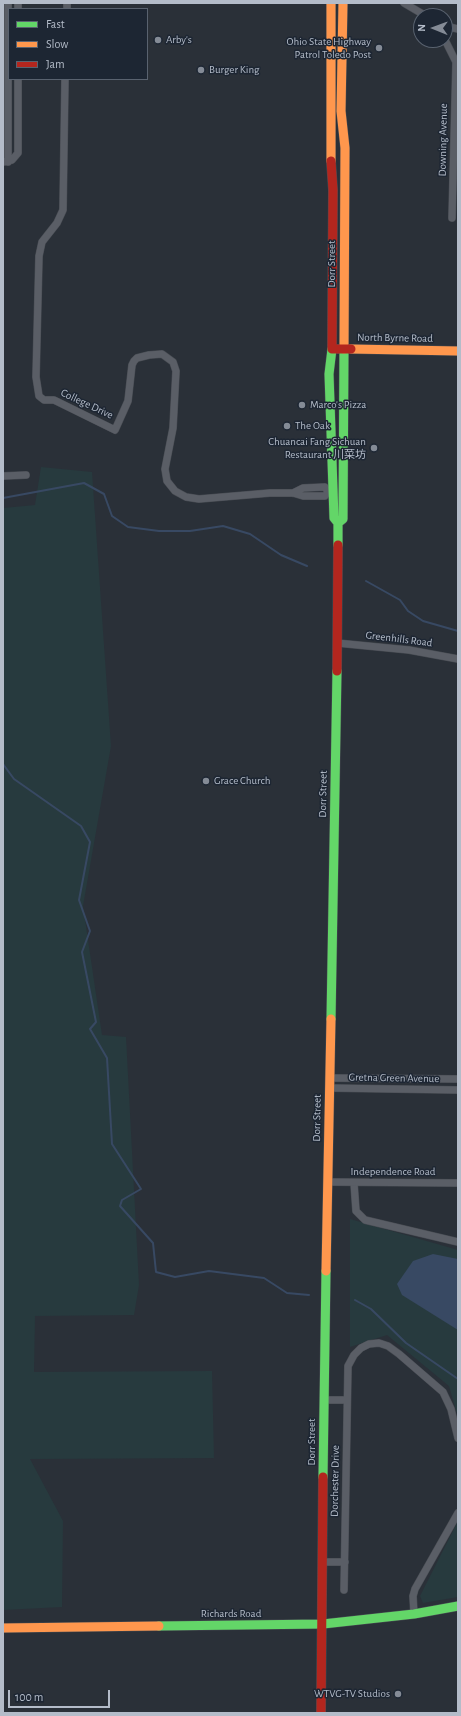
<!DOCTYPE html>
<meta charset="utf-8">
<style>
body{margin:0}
#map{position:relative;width:461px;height:1716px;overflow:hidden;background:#2a3038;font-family:"Alegreya Sans",sans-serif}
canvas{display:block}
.frame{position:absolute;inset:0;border:4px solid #b4bcc9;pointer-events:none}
.legend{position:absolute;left:8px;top:8px;width:140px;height:72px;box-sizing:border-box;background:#1d2633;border:1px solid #59626f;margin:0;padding:5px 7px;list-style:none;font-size:12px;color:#b4bcc9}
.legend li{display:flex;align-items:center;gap:8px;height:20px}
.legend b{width:20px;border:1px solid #59626f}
.north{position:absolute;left:413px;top:8px;width:40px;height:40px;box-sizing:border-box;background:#1d2633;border:1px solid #59626f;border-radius:50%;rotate:271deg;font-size:11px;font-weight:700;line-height:16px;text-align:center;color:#b4bcc9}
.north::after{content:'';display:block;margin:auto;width:14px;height:18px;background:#848b96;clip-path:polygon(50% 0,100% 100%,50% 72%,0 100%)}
.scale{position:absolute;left:8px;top:1690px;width:102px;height:18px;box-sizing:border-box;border:2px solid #b4bcc9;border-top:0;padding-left:5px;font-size:12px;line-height:14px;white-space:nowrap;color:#b4bcc9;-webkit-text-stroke:3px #1d2633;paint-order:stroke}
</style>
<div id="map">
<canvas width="461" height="1716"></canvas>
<div class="frame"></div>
<ul class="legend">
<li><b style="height:5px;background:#63d668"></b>Fast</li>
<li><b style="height:5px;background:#ff974d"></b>Slow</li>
<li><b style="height:5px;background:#b3261e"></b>Jam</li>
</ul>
<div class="north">N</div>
<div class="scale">100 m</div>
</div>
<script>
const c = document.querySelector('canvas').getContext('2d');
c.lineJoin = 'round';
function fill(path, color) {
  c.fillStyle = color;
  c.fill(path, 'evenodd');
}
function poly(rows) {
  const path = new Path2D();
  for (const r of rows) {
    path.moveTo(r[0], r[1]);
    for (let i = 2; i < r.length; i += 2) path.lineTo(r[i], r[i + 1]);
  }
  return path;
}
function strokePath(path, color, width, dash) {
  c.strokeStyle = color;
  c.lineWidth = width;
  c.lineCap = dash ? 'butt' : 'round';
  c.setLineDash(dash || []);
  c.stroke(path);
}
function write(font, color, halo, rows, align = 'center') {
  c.font = font + ' "Alegreya Sans","Noto Sans SC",sans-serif';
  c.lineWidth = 3;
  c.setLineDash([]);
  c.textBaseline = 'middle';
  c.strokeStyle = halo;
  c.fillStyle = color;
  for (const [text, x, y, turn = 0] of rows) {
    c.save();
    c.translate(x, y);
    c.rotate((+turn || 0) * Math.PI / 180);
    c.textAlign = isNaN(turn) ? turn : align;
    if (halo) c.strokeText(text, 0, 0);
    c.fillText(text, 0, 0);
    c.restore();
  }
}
const green = poly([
 [41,467,92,472,111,746,83,906,102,1035,126,1037,139,1285,134,1315,35,1316,34,1372,212,1371,214,1458,30,1459,63,1521,62,1607,3,1610,3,508,35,505],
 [350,1219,458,1250,458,1417,449,1386,387,1335,350,1347],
 [458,1521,458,1597,423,1603,420,1596]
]);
const water = poly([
 [433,1254,458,1259,458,1330,402,1295,397,1284,413,1261]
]);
const stream = poly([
 [3,498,84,483,104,494,112,516,128,527,159,531,190,531,223,526,250,534,281,555,307,566],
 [366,581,400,600,408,611,423,621,458,631],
 [3,764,14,779,81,826,90,842,79,900,90,931,82,952,96,1022,90,1029,107,1058,112,1144,141,1189,122,1200,120,1206,153,1243,156,1272,175,1277,209,1271,264,1278,287,1293,309,1295],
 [355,1300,371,1309,406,1343,458,1379]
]);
const street = poly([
 [8,3,8,162],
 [18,3,18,9],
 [404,3,426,16],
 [67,9,67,3],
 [445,26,458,29],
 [445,40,458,66],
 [65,79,63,210,57,223,42,242,39,256,36,377,39,396,44,400,54,400,115,430,128,401,132,365,134,361,137,358,149,355,162,354,173,362,176,371,173,428,165,469,167,481,175,491,186,497,199,499,270,493,293,493,303,496,325,496,328,492],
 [3,162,12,160,18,153,18,79],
 [452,218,456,62],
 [3,476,26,475],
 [293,493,303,488,325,487,328,492],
 [337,643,409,650,458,659],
 [330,1078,458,1079],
 [330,1088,458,1090],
 [328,1182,458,1183],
 [354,1183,356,1211,365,1220,458,1242],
 [324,1400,347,1400],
 [323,1562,345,1562],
 [344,1590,348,1366,354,1355,361,1348,369,1344,379,1343,388,1346,399,1354,443,1392,451,1409,458,1438],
 [414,1614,413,1596,415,1589,458,1513]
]);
const fast = poly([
 [332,349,329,374,334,518,338,523,338,545],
 [338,523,343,519,344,349],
 [331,1019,337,671],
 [323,1477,326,1271],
 [159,1626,323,1624,414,1614,458,1606]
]);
const slow = poly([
 [331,3,331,161],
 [343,3,341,111,345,148,344,349],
 [351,349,458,351],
 [326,1271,331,1019],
 [3,1628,159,1626]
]);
const jam = poly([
 [331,161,333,190,332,349,351,349],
 [337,671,338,545],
 [321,1713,323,1477]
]);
const markers = [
 [158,40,4,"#848b96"],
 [379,48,4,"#848b96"],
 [201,70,4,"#848b96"],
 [302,405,4,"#848b96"],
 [287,426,4,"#848b96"],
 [374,448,4,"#848b96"],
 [206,781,4,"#848b96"],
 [398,1694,4,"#848b96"]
];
const poiNames = [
 ["Arby's",166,40],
 ["Ohio State Highway",371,42,"right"],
 ["Patrol Toledo Post",371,55,"right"],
 ["Burger King",209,70],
 ["Marco's Pizza",310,405],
 ["The Oak",295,426],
 ["Chuancai Fang Sichuan",366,442,"right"],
 ["Restaurant 川菜坊",366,455,"right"],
 ["Grace Church",214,781],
 ["WTVG-TV Studios",390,1694,"right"]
];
const streetNames = [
 ["Downing Avenue",443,140,-89],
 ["Dorr Street",332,264,-90],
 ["North Byrne Road",395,338,1],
 ["College Drive",87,404,25],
 ["Greenhills Road",399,639,7],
 ["Dorr Street",323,794,-89],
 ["Gretna Green Avenue",394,1078,1],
 ["Dorr Street",317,1118,-89],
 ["Independence Road",393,1172],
 ["Dorr Street",312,1442,-90],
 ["Dorchester Drive",335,1481,-89],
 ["Richards Road",231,1614]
];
fill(green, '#273a3e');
fill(water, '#384963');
strokePath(stream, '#384963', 2);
strokePath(street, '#484c53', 8);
strokePath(fast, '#484c53', 10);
strokePath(slow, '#484c53', 10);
strokePath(jam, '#484c53', 10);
strokePath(street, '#5a5e66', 7);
strokePath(fast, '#63d668', 9);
strokePath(slow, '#ff974d', 9);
strokePath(jam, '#b3261e', 9);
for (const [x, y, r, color] of markers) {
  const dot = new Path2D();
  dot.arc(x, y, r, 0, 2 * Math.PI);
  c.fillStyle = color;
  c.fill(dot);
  strokePath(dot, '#1d2633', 1.5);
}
write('11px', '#b4bcc9', '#1d2633', poiNames, 'left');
write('11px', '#b4bcc9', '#1d2633', streetNames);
</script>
